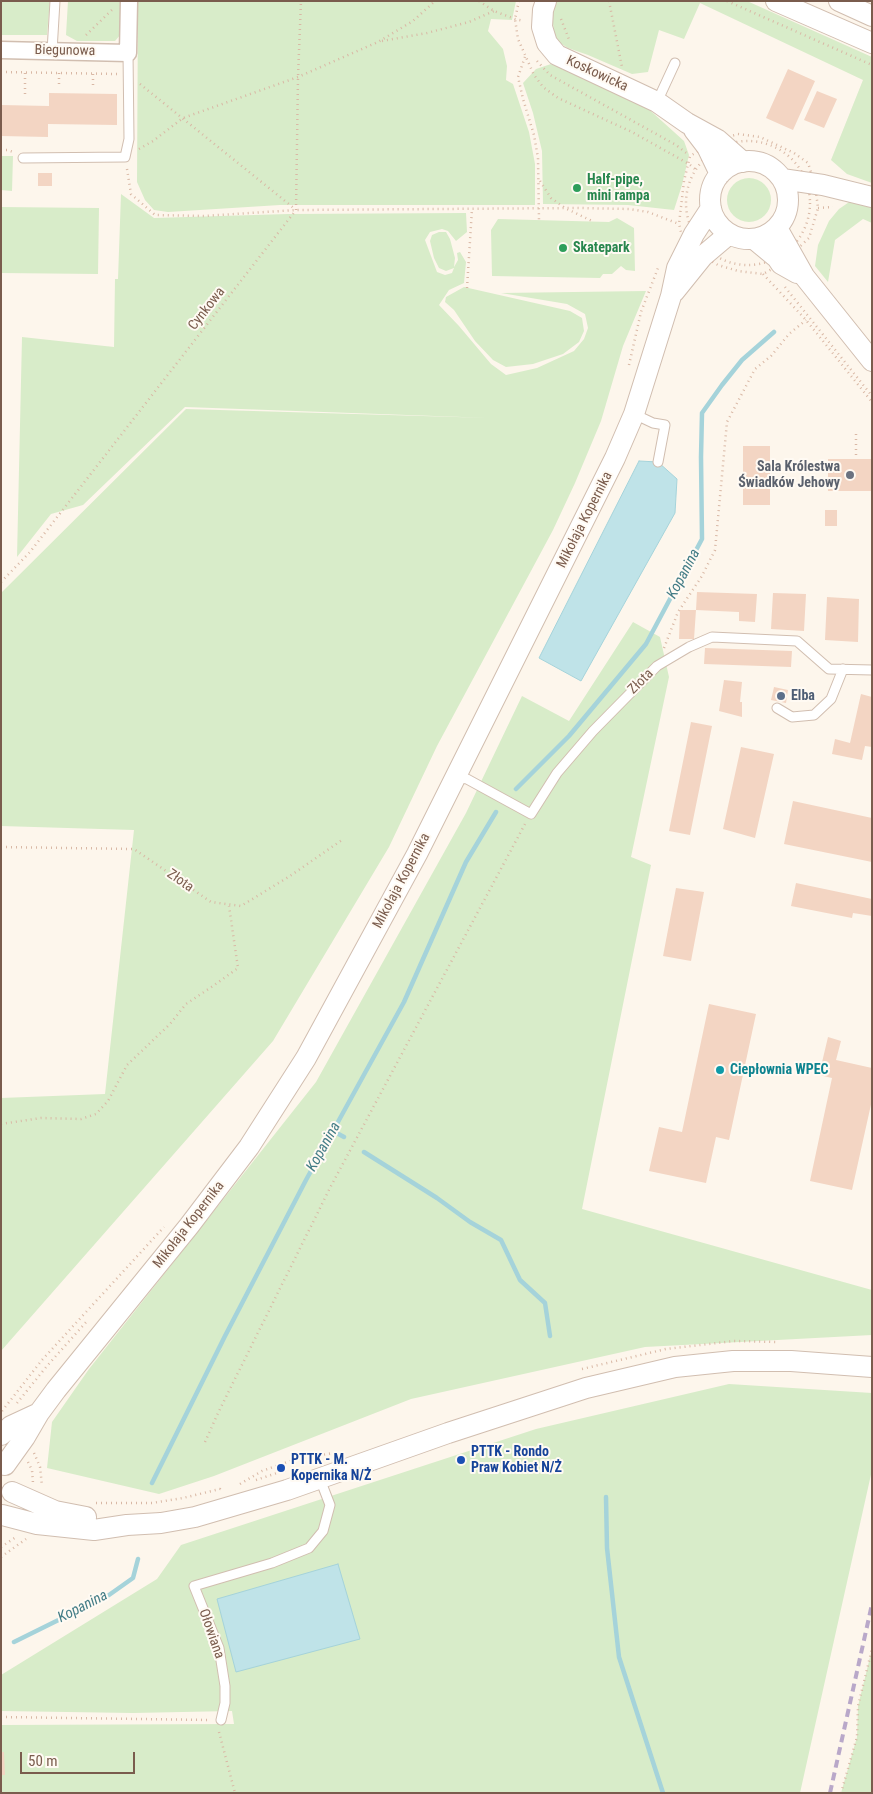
<!DOCTYPE html>
<meta charset="utf-8">
<style>
body{margin:0}
#map{position:relative;width:873px;height:1794px;overflow:hidden;background:#fdf6ec;font-family:"Roboto Condensed",sans-serif}
canvas{display:block}
.frame{position:absolute;inset:0;border:2px solid #7a5c4d;pointer-events:none}
.scale{position:absolute;left:20px;top:1752px;width:115px;height:22px;box-sizing:border-box;border:2px solid #7a5c4d;border-top:0;padding-left:6px;font-size:15px;line-height:18px;white-space:nowrap;color:#7a5c4d;-webkit-text-stroke:4px #fffaf3;paint-order:stroke}
</style>
<div id="map">
<canvas width="873" height="1794"></canvas>
<div class="frame"></div>
<div class="scale">50 m</div>
</div>
<script>
const c = document.querySelector('canvas').getContext('2d');
c.lineJoin = 'round';
function fill(path, color) {
  c.fillStyle = color;
  c.fill(path, 'evenodd');
}
function poly(rows) {
  const path = new Path2D();
  for (const r of rows) {
    if (r.length === 3) {
      path.moveTo(r[0] + r[2], r[1]);
      path.arc(r[0], r[1], r[2], 0, 2 * Math.PI);
      continue;
    }
    path.moveTo(r[0], r[1]);
    for (let i = 2; i < r.length; i += 2) path.lineTo(r[i], r[i + 1]);
  }
  return path;
}
function strokePath(path, color, width, dash) {
  c.strokeStyle = color;
  c.lineWidth = width;
  c.lineCap = dash ? 'butt' : 'round';
  c.setLineDash(dash || []);
  c.stroke(path);
}
function write(font, color, halo, rows, align = 'center') {
  c.font = font + ' "Roboto Condensed",sans-serif';
  c.lineWidth = 4;
  c.setLineDash([]);
  c.textBaseline = 'middle';
  c.strokeStyle = halo;
  c.fillStyle = color;
  for (const [text, x, y, turn = 0] of rows) {
    c.save();
    c.translate(x, y);
    c.rotate((+turn || 0) * Math.PI / 180);
    c.textAlign = isNaN(turn) ? turn : align;
    if (halo) c.strokeText(text, 0, 0);
    c.fillText(text, 0, 0);
    c.restore();
  }
}
const green = poly([
 [1,1,50,1,47,35,1,35],
 [68,1,122,1,122,33,115,41,77,41,66,35],
 [138,1,516,1,512,20,491,19,488,31,503,49,507,66,506,80,513,84,529,132,535,164,535,205,280,205,168,212,154,210,145,200,137,182],
 [556,1,747,1,872,57,872,183,847,174,831,160,863,80,700,3,684,39,659,30,648,72,632,74,588,55,568,48,555,40,552,16],
 [551,64,643,104,684,141,689,155,682,185,674,210,628,205,543,204,542,151,533,113,523,83,536,69],
 [1,156,13,156,12,191,1,190],
 [749,200,22],
 [121,194,154,218,288,214,466,213,467,232,456,241,448,231,442,229,430,232,425,240,437,272,445,275,452,273,454,268,446,271,439,268,434,258,430,241,432,235,439,232,446,232,450,239,455,258,454,267,458,260,457,253,460,252,466,262,464,283,449,290,439,305,459,326,491,364,506,375,537,368,574,351,584,339,588,328,585,314,567,304,501,293,646,291,623,346,601,421,575,483,553,530,437,746,389,847,273,1041,1,1351,1,1098,105,1094,134,830,1,826,1,593,186,409,490,418,185,407,83,505,51,514,17,557,22,337,114,347,115,279,118,279],
 [855,198,872,205,872,223,863,219,835,240,828,282,815,266,818,245,829,221,839,209],
 [1,207,99,208,98,274,1,273],
 [617,218,634,228,635,271,626,270,621,266,612,274,603,274,600,278,492,276,491,230,498,219,609,222],
 [464,287,570,311,582,318,584,331,579,342,563,354,533,364,506,367,493,360,475,341,454,310,445,302,446,297],
 [633,622,660,637,669,677,631,857,651,865,582,1209,872,1290,872,1335,645,1347,411,1399,214,1476,159,1494,47,1468,52,1422,89,1369,316,1082,466,813,522,696,569,721],
 [729,1384,872,1393,872,1470,800,1793,1,1793,1,1725,234,1724,232,1711,133,1713,1,1711,1,1675,157,1579,181,1545,536,1429],
 [872,1649,872,1793,841,1793,857,1737,858,1706]
]);
const water = poly([
 [639,461,658,462,677,479,675,513,581,681,539,658,639,461],
 [338,1564,360,1639,236,1672,217,1599,338,1564]
]);
const stream = poly([
 [516,789,569,736,646,644,702,539,701,457,702,413,722,385,742,360,774,332],
 [333,1131,344,1137],
 [364,1152,437,1198,470,1222,501,1240,520,1280,545,1303,550,1336],
 [152,1483,225,1336,306,1180,404,1002,466,862,496,812],
 [606,1497,607,1548,619,1657,663,1793],
 [14,1642,109,1595,133,1578,138,1559]
]);
const building = poly([
 [788,69,815,81,793,130,766,118],
 [817,91,837,99,824,128,804,120],
 [49,93,117,94,117,125,48,124,48,137,1,136,1,105,49,106],
 [38,173,52,173,52,186,38,186],
 [743,446,770,446,770,505,743,505],
 [828,459,872,459,872,491,828,491],
 [825,510,837,510,837,526,825,526],
 [697,592,757,594,755,622,739,621,739,612,696,610],
 [773,593,806,594,804,631,771,629],
 [827,597,859,599,858,642,825,640],
 [680,610,696,610,694,639,679,639],
 [705,648,792,651,791,667,704,664],
 [724,680,742,682,740,702,742,702,742,717,719,711],
 [774,687,788,690,786,703,771,700],
 [861,694,872,697,872,747,865,746,862,760,832,754,835,739,850,743],
 [691,722,712,726,690,835,669,831],
 [741,747,774,754,755,838,723,829],
 [793,801,872,818,872,862,784,844],
 [796,883,872,899,872,916,853,913,852,918,791,906],
 [676,888,704,892,691,961,663,956],
 [709,1004,756,1014,729,1140,716,1137,706,1183,649,1171,659,1127,682,1132],
 [828,1037,841,1041,836,1060,872,1068,872,1100,852,1190,810,1181,832,1078,819,1075],
 [1,1752,4,1752,5,1775,1,1775]
]);
const path = poly([
 [479,1,494,11,515,19,524,21],
 [519,1,515,19,518,39,534,75,543,87,558,98,632,132,689,164,696,170],
 [609,1,622,67],
 [727,1,872,65],
 [561,19,570,42],
 [86,35,114,8],
 [382,41,427,33,469,22,494,11],
 [525,57,518,77,523,99,534,135,538,158,539,220],
 [537,61,550,75,676,145,689,155],
 [1,72,118,74],
 [25,73,25,97],
 [59,73,59,85],
 [93,74,93,86],
 [140,84,295,209],
 [738,134,760,137,794,153,808,163,815,184,818,208,809,238,781,264,763,274,738,271,718,265,703,256,691,241,681,232,679,224,684,181,690,156,718,140,738,134],
 [748,203,62],
 [139,149,153,141,183,118,298,77,378,42,413,21,435,1],
 [1,150,8,150,13,152],
 [127,169,131,194,155,215,204,216,296,210,578,208,629,209,648,212,679,224],
 [540,181,551,198,565,208,594,222],
 [818,208,833,207],
 [763,274,806,320,872,402],
 [785,287,872,396],
 [467,288,472,209],
 [629,365,641,312,658,268],
 [856,434,856,459],
 [1,582,30,552,296,210,298,77,301,1],
 [664,648,678,612,702,576,715,550,727,422,755,369,771,356,789,334,806,320],
 [1,847,134,849,211,902,241,906,290,876,342,840],
 [1,1124,41,1118,81,1119,96,1114,108,1101,127,1065,170,1024,186,1004,213,986,238,968,229,906],
 [582,1369,666,1349,734,1341,778,1342],
 [17,1403,47,1366,88,1320],
 [2,1411,42,1360,164,1227],
 [205,1442,218,1413,331,1186,525,824],
 [34,1453,40,1467,42,1486],
 [28,1462,32,1470,33,1483],
 [256,1480,286,1470],
 [240,1484,262,1471,293,1460,333,1453],
 [96,1503,152,1503,183,1498,220,1489,222,1493],
 [1,1547,16,1537],
 [1,1557,26,1539],
 [1,1717,210,1720],
 [219,1732,235,1793],
 [841,1793,857,1737,858,1706,872,1649]
]);
const service = poly([
 [52,51,55,1],
 [657,102,675,63],
 [23,158,125,157,129,139,128,53],
 [634,414,653,423,665,425,658,462],
 [777,708,792,717,814,715,831,699,843,669],
 [456,777,467,779,531,814,557,773,593,731,657,666,689,647,712,637,797,641,829,669,872,670],
 [221,1720,225,1703,225,1686,219,1648,194,1586,272,1563,309,1548,323,1531,330,1505,320,1479]
]);
const minor = poly([
 [1,50,128,53,129,1]
]);
const tertiary = poly([
 [546,1,543,10,542,27,547,43,557,55,657,102,687,123,718,140,743,162],
 [776,1,872,43],
 [839,1,872,16],
 [694,130,707,147,720,174],
 [749,200,39],
 [782,179,823,185,872,197],
 [777,228,804,276,872,361],
 [754,239,777,258,781,264,797,273],
 [674,292,703,256,729,234],
 [1,1435,11,1426,39,1413],
 [5,1465,25,1437,39,1413,56,1390,189,1226,249,1147,306,1058,417,854,615,458,634,414,671,296,677,268,694,234,711,208],
 [12,1492,55,1511,86,1517],
 [2,1515,37,1524,94,1530,127,1525,161,1523,195,1517,287,1490,448,1433,586,1388,675,1367,733,1361,791,1361,872,1367]
]);
const rail = poly([
 [830,1793,872,1604]
]);
const markers = [
 [577,188,5,"#2e9e5b"],
 [563,248,5,"#2e9e5b"],
 [850,475,5,"#6b7280"],
 [781,696,5,"#5c6f8a"],
 [720,1070,5,"#0f9aa8"],
 [461,1460,5,"#1a4fb4"],
 [281,1468,5,"#1a4fb4"]
];
const streetNames = [
 ["Biegunowa",65,51,1],
 ["Koskowicka",597,74,25],
 ["Cynkowa",207,309,-52],
 ["Mikołaja Kopernika",585,520,-63],
 ["Złota",641,682,-45],
 ["Złota",180,881,35],
 ["Mikołaja Kopernika",402,881,-62],
 ["Mikołaja Kopernika",189,1225,-52],
 ["Ołowiana",211,1634,71]
];
const leisureNames = [
 ["Half-pipe,",587,180],
 ["mini rampa",587,196],
 ["Skatepark",573,248]
];
const worshipNames = [
 ["Sala Królestwa",840,467],
 ["Świadków Jehowy",840,483]
];
const serviceNames = [
 ["Elba",791,696]
];
const cultureNames = [
 ["Ciepłownia WPEC",730,1070]
];
const transitNames = [
 ["PTTK - Rondo",471,1452],
 ["Praw Kobiet N/Ż",471,1468],
 ["PTTK - M.",291,1460],
 ["Kopernika N/Ż",291,1476]
];
const waterNames = [
 ["Kopanina",684,574,-62],
 ["Kopanina",324,1147,-61],
 ["Kopanina",83,1607,-27]
];
fill(green, '#d8ecc9');
fill(water, '#bfe3e8');
strokePath(water, '#a5d3da', 1);
strokePath(stream, '#a5d3da', 4.5);
fill(building, '#f3d5c3');
strokePath(service, '#d1beb0', 11);
strokePath(minor, '#d1beb0', 19);
strokePath(tertiary, '#d1beb0', 22);
strokePath(path, '#d9b8a5', 2.5, [1, 4]);
strokePath(service, '#fff', 9);
strokePath(minor, '#fff', 16);
strokePath(tertiary, '#fff', 20);
strokePath(rail, '#b9a8c9', 4, [8, 5]);
for (const [x, y, r, color] of markers) {
  const dot = new Path2D();
  dot.arc(x, y, r, 0, 2 * Math.PI);
  c.fillStyle = color;
  c.fill(dot);
  strokePath(dot, '#fffaf3', 2);
}
write('14px', '#7a5c4d', '#fffaf3', streetNames);
write('bold 14px', '#27864d', '#fffaf3', leisureNames, 'left');
write('bold 14px', '#5b616d', '#fffaf3', worshipNames, 'right');
write('bold 14px', '#4e5e75', '#fffaf3', serviceNames, 'left');
write('bold 14px', '#0d838f', '#fffaf3', cultureNames, 'left');
write('bold 14px', '#164399', '#fffaf3', transitNames, 'left');
write('italic 15px', '#437c86', '#fffaf3', waterNames);
</script>
